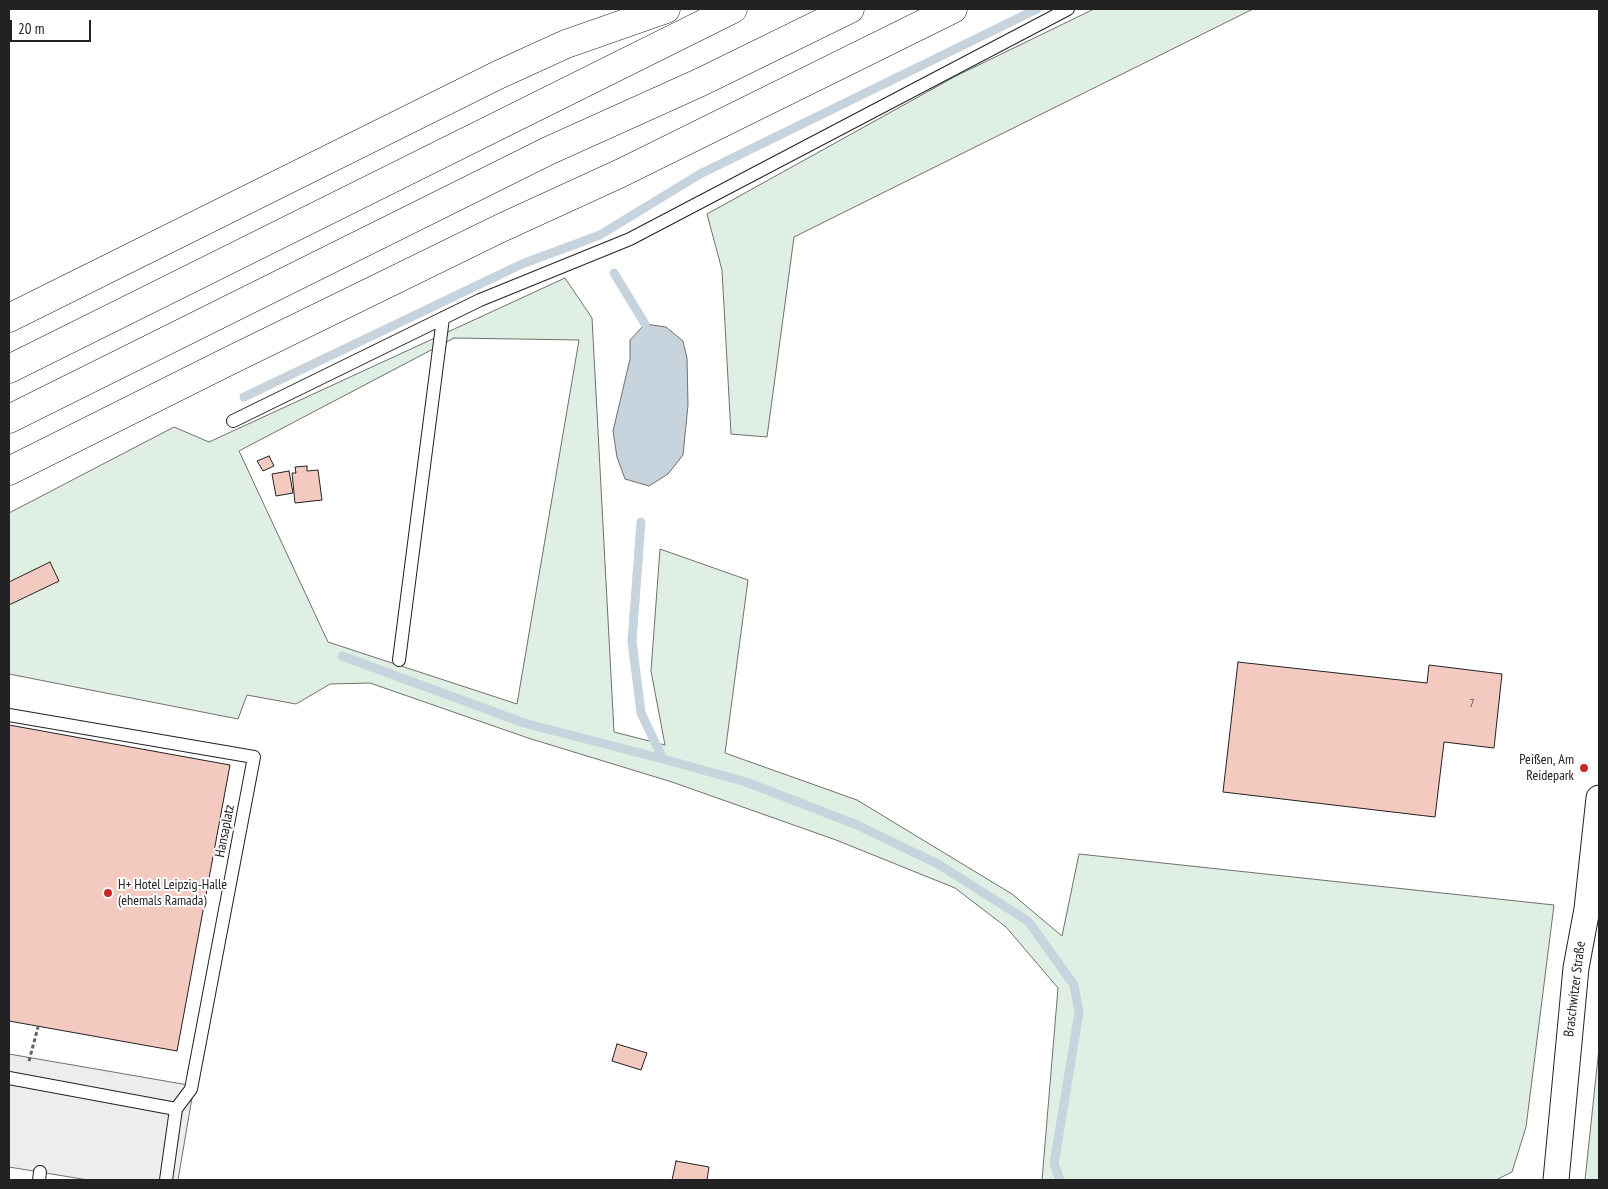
<!DOCTYPE html>
<meta charset="utf-8">
<style>
body{margin:0}
#map{position:relative;width:1608px;height:1189px;overflow:hidden;background:#fff;font-family:"PT Sans Narrow",sans-serif}
canvas{display:block}
.frame{position:absolute;inset:0;border:10px solid #222;pointer-events:none}
.scale{position:absolute;left:10px;top:20px;width:81px;height:22px;box-sizing:border-box;border:2px solid #222;border-top:0;padding-left:6px;font-size:15px;line-height:18px;white-space:nowrap;color:#222;-webkit-text-stroke:4px #fff;paint-order:stroke}
</style>
<div id="map">
<canvas width="1608" height="1189"></canvas>
<div class="frame"></div>
<div class="scale">20 m</div>
</div>
<script>
const c = document.querySelector('canvas').getContext('2d');
c.lineJoin = 'round';
function fill(path, color) {
  c.fillStyle = color;
  c.fill(path, 'evenodd');
}
function poly(rows) {
  const path = new Path2D();
  for (const r of rows) {
    path.moveTo(r[0], r[1]);
    for (let i = 2; i < r.length; i += 2) path.lineTo(r[i], r[i + 1]);
  }
  return path;
}
function strokePath(path, color, width, dash) {
  c.strokeStyle = color;
  c.lineWidth = width;
  c.lineCap = dash ? 'butt' : 'round';
  c.setLineDash(dash || []);
  c.stroke(path);
}
function write(font, color, halo, rows, align = 'center') {
  c.font = font + ' "PT Sans Narrow",sans-serif';
  c.lineWidth = 4;
  c.setLineDash([]);
  c.textBaseline = 'middle';
  c.strokeStyle = halo;
  c.fillStyle = color;
  for (const [text, x, y, turn = 0] of rows) {
    c.save();
    c.translate(x, y);
    c.rotate((+turn || 0) * Math.PI / 180);
    c.textAlign = isNaN(turn) ? turn : align;
    if (halo) c.strokeText(text, 0, 0);
    c.fillText(text, 0, 0);
    c.restore();
  }
}
const green = poly([
 [1094,9,1253,9,794,237,767,437,731,434,722,270,707,214,956,76,1094,9],
 [565,278,592,318,614,732,665,745,651,671,660,549,748,580,725,753,857,800,1012,894,1062,936,1079,854,1554,905,1526,1127,1512,1172,1496,1180,1042,1180,1058,988,1006,927,955,888,836,840,672,782,528,738,370,683,330,684,296,704,247,695,238,719,9,674,9,513,174,427,209,442,565,278],
 [454,338,579,340,517,704,328,642,239,451,454,338],
 [1599,1048,1599,1180,1585,1180,1599,1048]
]);
const parking = poly([
 [9,1054,194,1086,178,1180,88,1180,9,1167,9,1054]
]);
const water = poly([
 [645,324,666,327,683,341,687,358,688,405,683,455,668,474,649,486,625,479,617,457,613,431,630,359,630,340,645,324]
]);
const stream = poly([
 [614,273,645,324],
 [244,397,522,264,600,235,700,174,1037,9],
 [641,522,632,641,641,713,663,759,746,782,855,824,938,864,1028,921,1074,985,1079,1012,1054,1164,1060,1180],
 [342,656,524,723,663,759]
]);
const building = poly([
 [269,456,274,466,263,471,257,461,269,456],
 [307,466,307,471,318,470,322,500,295,503,292,473,296,473,295,467,307,466],
 [289,471,293,493,276,496,272,474,289,471],
 [50,562,59,581,9,605,9,582,50,562],
 [1238,662,1427,683,1429,665,1502,674,1494,748,1444,742,1435,817,1223,792,1238,662],
 [9,725,230,765,177,1051,9,1021,9,725],
 [617,1044,647,1053,641,1070,612,1061,617,1044],
 [676,1161,709,1167,707,1180,672,1180,676,1161]
]);
const path = poly([
 [29,1061,38,1027]
]);
const service = poly([
 [233,421,480,300,630,239,1068,9],
 [399,660,443,318],
 [9,715,254,757,191,1089,176,1109,166,1180],
 [9,1078,176,1109],
 [39,1180,40,1172]
]);
const minor = poly([
 [1556,1180,1576,968,1587,909,1599,798]
]);
const trunk = poly([
 [9,318,498,75,566,44,666,9],
 [9,369,733,9],
 [9,419,548,151,701,82,850,9],
 [9,471,229,361,501,228,621,173,953,9]
]);
const markers = [
 [1584,768,5,"#c62828"],
 [108,893,5,"#c62828"]
];
const numberNames = [
 ["7",1472,704]
];
const poiNames = [
 ["Peißen, Am",1574,760],
 ["Reidepark",1574,776],
 ["H+ Hotel Leipzig-Halle",118,885,"left"],
 ["(ehemals Ramada)",118,901,"left"]
];
const streetNames = [
 ["Hansaplatz",225,831,-79],
 ["Braschwitzer Straße",1575,989,-83]
];
fill(green, '#e0efe3');
strokePath(green, '#6f6f6f', 1);
fill(parking, '#ededed');
strokePath(parking, '#6f6f6f', 1);
fill(water, '#c7d3dd');
strokePath(water, '#6f6f6f', 1);
strokePath(stream, '#c7d3dd', 9);
fill(building, '#f3c9c0');
strokePath(building, '#222', 1);
strokePath(service, '#222', 14);
strokePath(minor, '#222', 27);
strokePath(trunk, '#222', 29);
strokePath(path, '#646464', 3, [4, 2.5]);
strokePath(service, '#fff', 12);
strokePath(minor, '#fff', 25);
strokePath(trunk, '#fff', 28);
for (const [x, y, r, color] of markers) {
  const dot = new Path2D();
  dot.arc(x, y, r, 0, 2 * Math.PI);
  c.fillStyle = color;
  c.fill(dot);
  strokePath(dot, '#fff', 2);
}
write('11px', '#564c4a', null, numberNames);
write('14px', '#222', '#fff', poiNames, 'right');
write('14px', '#222', '#fff', streetNames);
</script>
